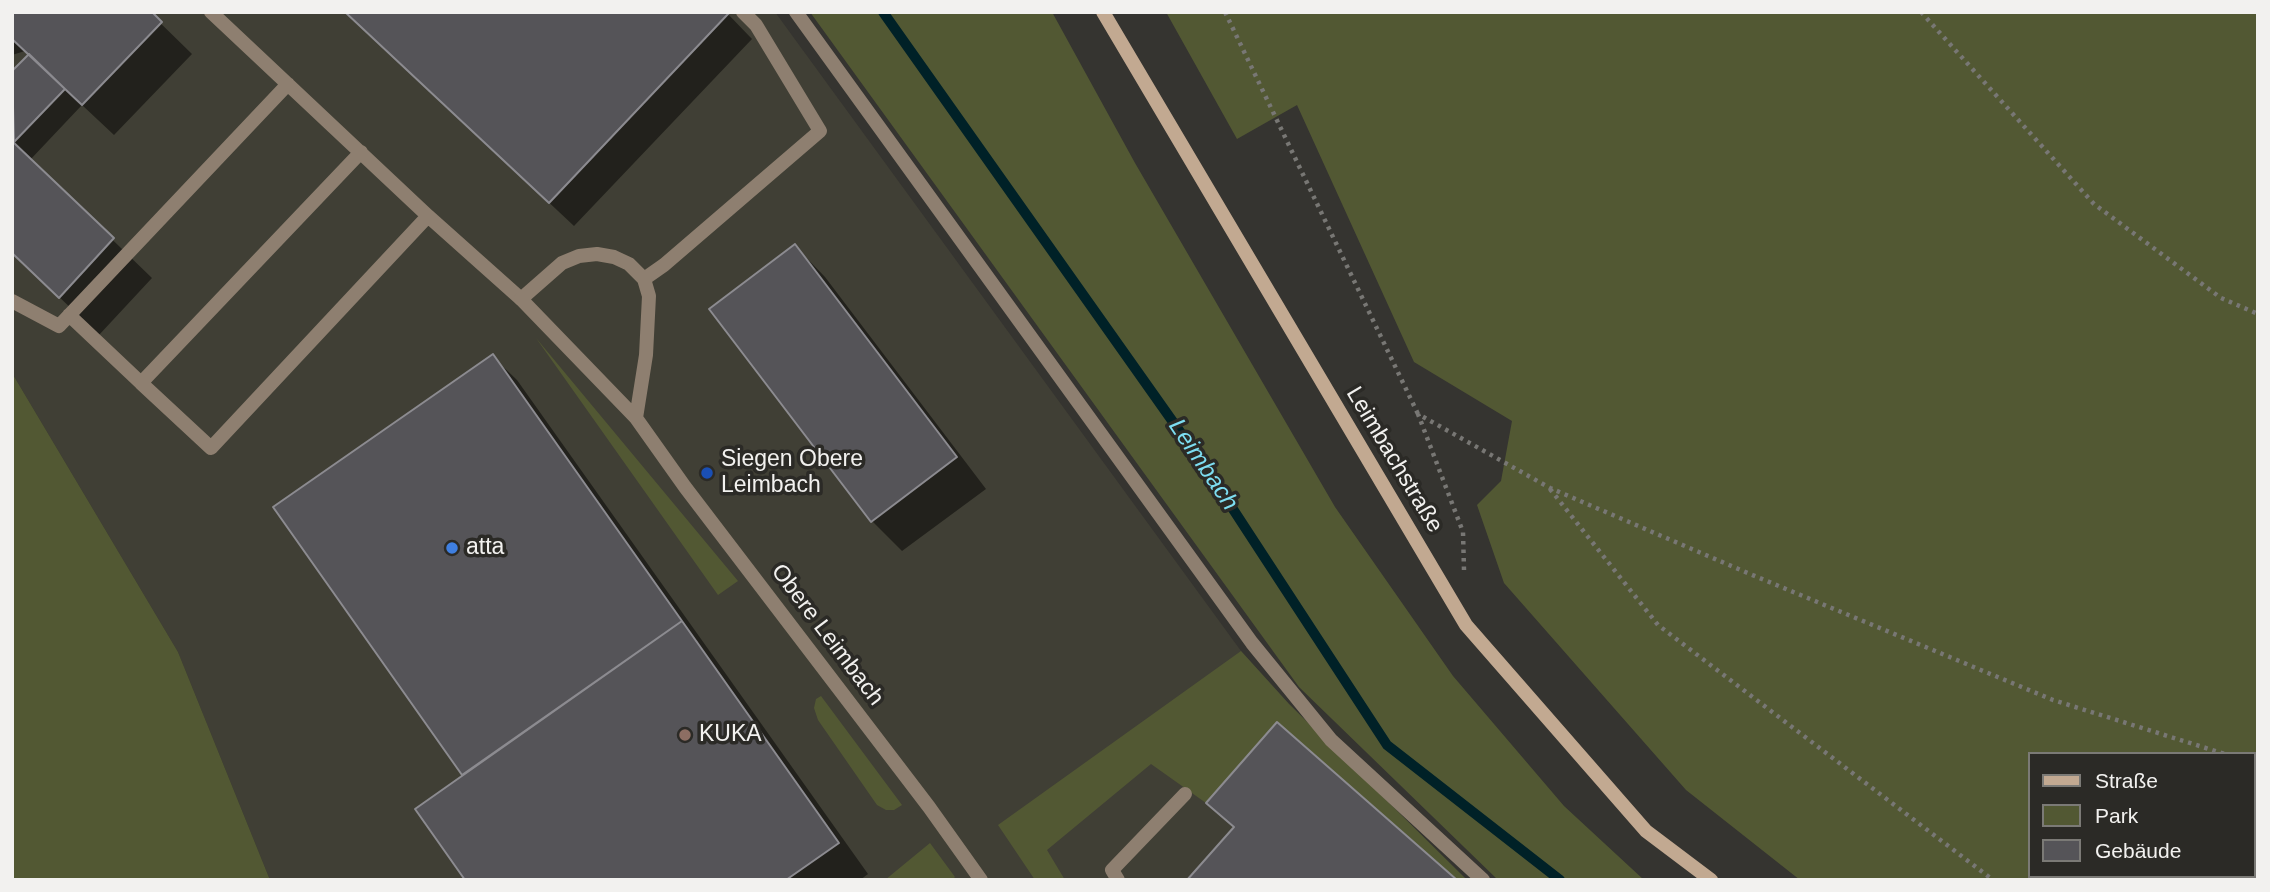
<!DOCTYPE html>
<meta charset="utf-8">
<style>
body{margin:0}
#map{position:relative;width:2270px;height:892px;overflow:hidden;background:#353430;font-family:Helvetica,sans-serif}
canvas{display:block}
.frame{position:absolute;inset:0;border:14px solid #f2f1ef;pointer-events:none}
.legend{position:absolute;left:2028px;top:752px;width:228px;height:126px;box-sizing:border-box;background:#2b2a26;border:2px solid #7b7a76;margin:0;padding:9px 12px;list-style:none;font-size:21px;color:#f2f1ef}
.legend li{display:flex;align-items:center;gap:14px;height:35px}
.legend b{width:35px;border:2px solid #7b7a76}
</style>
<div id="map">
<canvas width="2270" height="892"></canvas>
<div class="frame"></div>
<ul class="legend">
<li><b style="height:9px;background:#c2a991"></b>Straße</li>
<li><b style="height:19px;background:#525833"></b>Park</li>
<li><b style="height:19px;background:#555458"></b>Gebäude</li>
</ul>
</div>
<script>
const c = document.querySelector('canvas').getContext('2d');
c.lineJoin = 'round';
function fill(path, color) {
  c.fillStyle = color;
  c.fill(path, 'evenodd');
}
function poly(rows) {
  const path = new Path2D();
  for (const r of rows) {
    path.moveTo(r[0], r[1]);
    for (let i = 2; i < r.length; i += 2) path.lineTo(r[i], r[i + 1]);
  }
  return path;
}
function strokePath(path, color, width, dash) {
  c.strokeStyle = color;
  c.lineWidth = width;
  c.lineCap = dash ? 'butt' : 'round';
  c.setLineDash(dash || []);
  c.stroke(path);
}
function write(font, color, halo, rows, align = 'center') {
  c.font = font + ' Helvetica,sans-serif';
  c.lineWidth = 7;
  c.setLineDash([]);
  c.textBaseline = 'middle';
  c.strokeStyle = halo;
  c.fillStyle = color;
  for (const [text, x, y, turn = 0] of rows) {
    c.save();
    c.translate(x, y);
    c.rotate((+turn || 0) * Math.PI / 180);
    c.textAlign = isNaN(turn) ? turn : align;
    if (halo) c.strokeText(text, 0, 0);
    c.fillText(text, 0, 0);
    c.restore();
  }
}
const built = poly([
 [12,12,775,12,1241,651,1289,704,1467,880,270,880,178,652,12,373]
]);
const green = poly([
 [810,12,1052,12,1135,163,1335,507,1453,676,1564,806,1644,880,1498,880,1299,687],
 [1166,12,2258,12,2258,880,1800,880,1686,790,1504,583,1477,505,1501,481,1512,421,1414,362,1297,105,1237,139],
 [2030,754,2254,754,2254,876,2030,876],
 [536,338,738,581,718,595],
 [12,373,178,652,270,880,12,880],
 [1241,651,1289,704,1467,880,1457,880,1277,722,1206,803,1151,764,1047,850,1065,880,1035,880,998,825],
 [821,696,902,805,894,810,886,810,877,805,818,720,814,708,816,699],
 [930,843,955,877,952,880,885,880]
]);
const shadow = poly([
 [12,12,149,12,192,54,114,135,82,105,30,160,152,278,99,335,12,252,12,74,30,56,25,51,12,55],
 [346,12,726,12,752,39,574,226],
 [795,246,825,277,986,489,902,551,872,521],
 [492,356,517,380,868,874,860,880,467,880,465,776,276,508]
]);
const stream = poly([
 [883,12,1212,477,1387,745,1560,880]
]);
const building = poly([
 [12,12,152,12,162,22,82,105,12,39,12,12],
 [345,12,728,12,729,13,549,203,345,12],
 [29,54,65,89,14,142,12,71,29,54],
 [12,141,114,238,59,298,12,253,12,141],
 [795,244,957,457,871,522,709,309,795,244],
 [493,354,682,621,462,775,273,507,493,354],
 [682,621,839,843,786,880,465,880,415,809,682,621],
 [1277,722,1457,880,1187,880,1234,827,1206,803,1277,722]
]);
const path = poly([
 [1225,12,1418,414],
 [1921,12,2094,204,2221,298,2258,314],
 [1550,489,1658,625,1993,880],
 [1464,570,1463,532,1418,414,1550,488,1750,574,2053,700,2225,754],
 [2254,763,2258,764]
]);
const lane = poly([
 [211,12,428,216,521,299],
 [796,12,1252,643,1331,740,1483,880],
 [644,279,664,265,820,131,756,25,743,12],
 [12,301,59,326,288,84],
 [69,315,141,383,361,152],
 [141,383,211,448,428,216],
 [1118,880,1112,870,1185,794]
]);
const street = poly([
 [636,418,646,355,649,296,644,279,629,264,614,257,597,254,579,256,562,263,521,299,636,418,685,487,929,807,981,880]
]);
const secondary = poly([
 [1103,12,1466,625,1646,831,1711,880]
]);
const markers = [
 [707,473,7,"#1a4fb4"],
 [452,548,7,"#3f7fe0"],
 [685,735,7,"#8d6e63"]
];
const poiNames = [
 ["Siegen Obere",721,460],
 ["Leimbach",721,486],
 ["atta",466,548],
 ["KUKA",699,735]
];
const streetNames = [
 ["Leimbachstraße",1394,460,59],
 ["Obere Leimbach",827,635,53]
];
const waterNames = [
 ["Leimbach",1203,465,56]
];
fill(built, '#403f35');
fill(green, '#525833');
fill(shadow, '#0007');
strokePath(stream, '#002127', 10);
fill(building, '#555458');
strokePath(building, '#8c8b90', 2);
strokePath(path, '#787774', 4.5, [3.5, 5]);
strokePath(lane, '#8e7f70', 14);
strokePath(street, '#8e7f70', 14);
strokePath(secondary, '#c2a991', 14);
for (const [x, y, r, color] of markers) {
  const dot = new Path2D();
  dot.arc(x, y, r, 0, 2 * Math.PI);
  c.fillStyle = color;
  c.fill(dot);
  strokePath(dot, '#2b2a26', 2.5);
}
write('23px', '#f2f1ef', '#2b2a26', poiNames, 'left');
write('23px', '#f2f1ef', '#2b2a26', streetNames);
write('italic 24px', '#7dddf1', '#2b2a26', waterNames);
</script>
